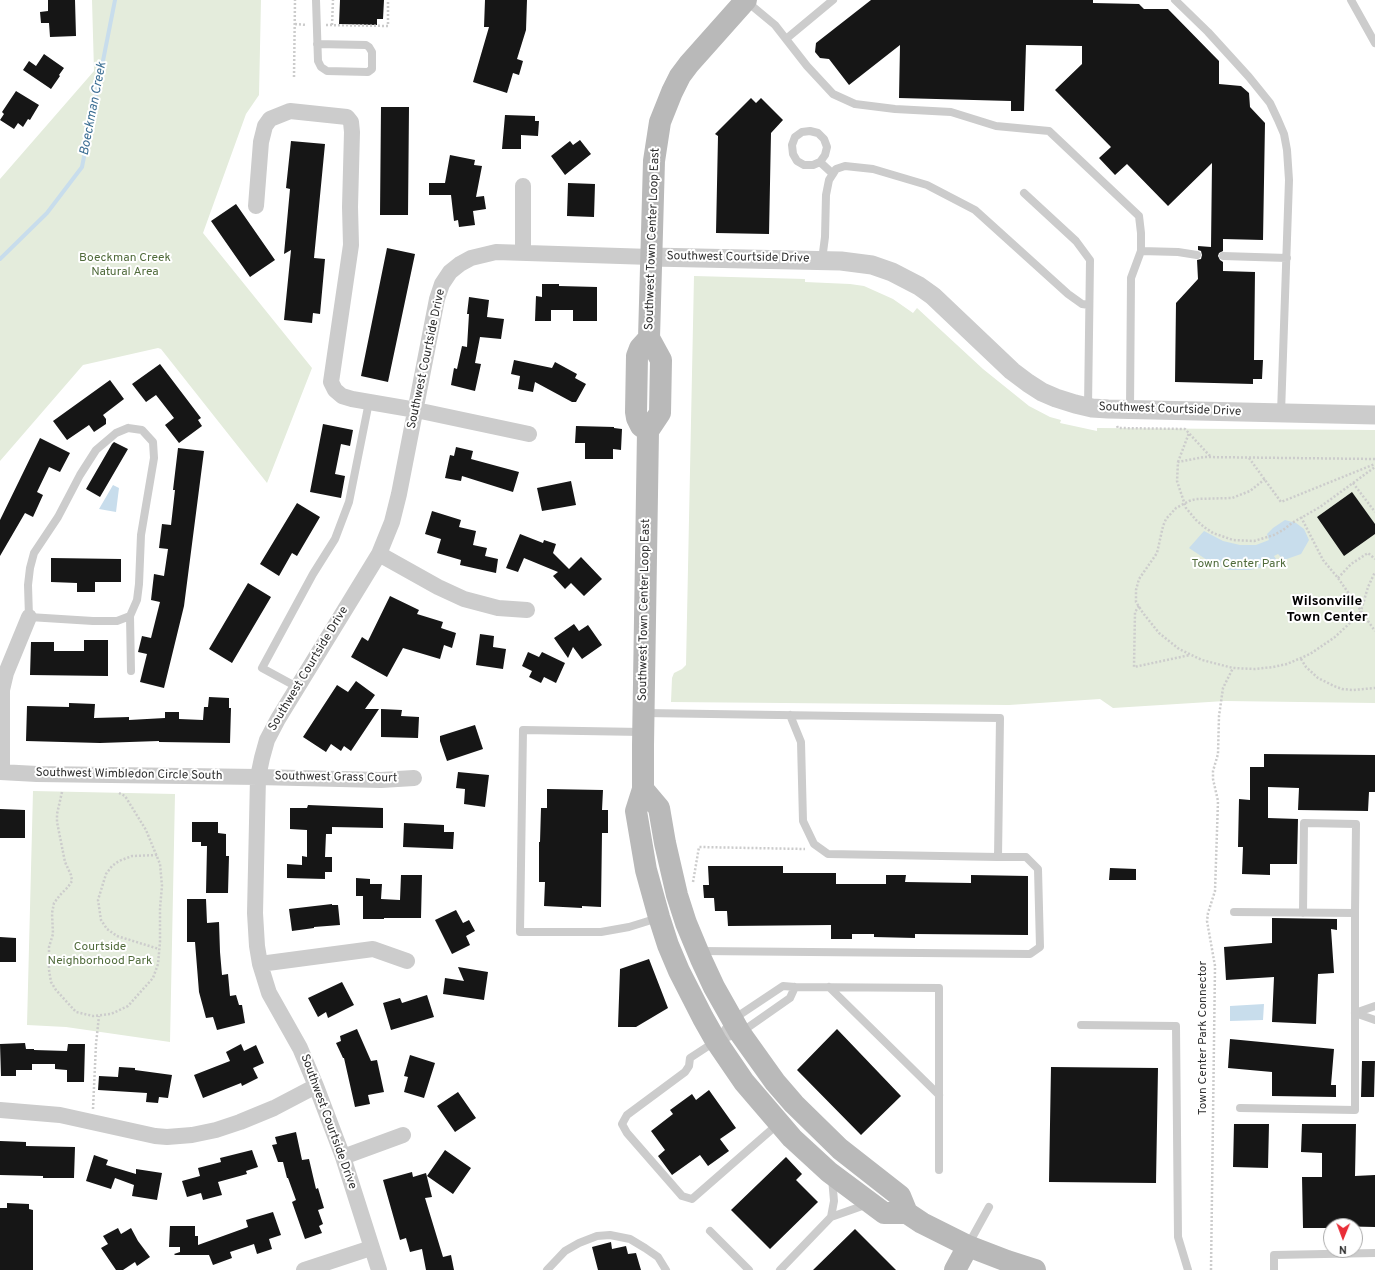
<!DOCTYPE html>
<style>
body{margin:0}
#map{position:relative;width:1375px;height:1270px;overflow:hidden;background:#fff;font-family:Overpass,sans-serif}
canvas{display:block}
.north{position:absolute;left:1323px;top:1218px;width:40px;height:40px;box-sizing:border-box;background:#fff;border:1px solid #acacac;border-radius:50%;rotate:181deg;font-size:11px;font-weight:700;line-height:16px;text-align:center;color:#2f2f2f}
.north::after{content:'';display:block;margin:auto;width:14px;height:18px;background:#e92d37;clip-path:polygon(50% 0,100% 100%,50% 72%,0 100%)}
</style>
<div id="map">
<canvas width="1375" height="1270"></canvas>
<div class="north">N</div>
</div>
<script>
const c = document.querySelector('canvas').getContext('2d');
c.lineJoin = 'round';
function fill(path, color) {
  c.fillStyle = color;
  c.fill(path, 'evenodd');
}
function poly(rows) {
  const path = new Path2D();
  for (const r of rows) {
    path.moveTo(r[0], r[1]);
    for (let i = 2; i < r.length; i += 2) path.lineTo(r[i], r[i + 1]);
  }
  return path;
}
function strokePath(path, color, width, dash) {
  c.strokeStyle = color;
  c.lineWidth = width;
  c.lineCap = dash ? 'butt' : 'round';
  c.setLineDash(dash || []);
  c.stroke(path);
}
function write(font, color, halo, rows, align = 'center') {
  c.font = font + ' Overpass,sans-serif';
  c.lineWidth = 4;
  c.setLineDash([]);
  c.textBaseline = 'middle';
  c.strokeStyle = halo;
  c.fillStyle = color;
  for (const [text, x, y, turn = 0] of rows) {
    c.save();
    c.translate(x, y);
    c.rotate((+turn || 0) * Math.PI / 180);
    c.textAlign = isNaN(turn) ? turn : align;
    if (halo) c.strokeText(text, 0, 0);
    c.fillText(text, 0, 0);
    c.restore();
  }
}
const green = poly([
 [92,0,261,0,259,95,246,114,203,233,312,368,267,483,161,349,158,348,83,365,0,461,0,179,94,71],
 [694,276,805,279,805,282,850,284,864,286,893,299,913,313,917,308,983,369,1029,406,1050,417,1061,420,1060,423,1097,431,1097,428,1375,430,1375,703,1225,701,1113,708,1100,699,1009,705,671,702,672,678,674,673,682,669,686,665],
 [33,791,175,794,170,1042,66,1027,27,1025]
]);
const water = poly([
 [113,485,119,488,116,512,99,509],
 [1285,520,1296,523,1304,529,1309,540,1301,554,1284,560,1278,554,1274,556,1278,562,1271,565,1250,570,1229,570,1210,562,1189,548,1204,531,1223,541,1240,545,1256,545,1269,540,1267,534,1273,528],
 [1264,1004,1263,1020,1230,1021,1230,1006]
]);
const stream = poly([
 [0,259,47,213,82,167,115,0]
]);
const building = poly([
 [48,0,75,0,76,36,50,37,49,23,41,23,40,12,48,11],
 [340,0,384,0,383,19,377,19,377,25,339,24],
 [485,0,527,0,526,30,517,59,523,61,519,75,513,73,507,93,473,82,489,27,484,27],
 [871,0,1093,0,1093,3,1139,4,1144,9,1168,9,1219,61,1219,84,1241,86,1249,93,1250,107,1265,123,1263,240,1223,239,1223,251,1219,253,1218,256,1220,260,1223,262,1223,271,1255,272,1254,360,1263,360,1262,379,1253,379,1253,384,1175,382,1176,303,1198,279,1197,260,1201,259,1202,255,1201,251,1198,250,1198,246,1211,247,1212,163,1168,206,1127,164,1115,175,1099,158,1111,147,1055,90,1082,64,1082,46,1026,45,1024,111,1011,111,1011,101,899,98,900,45,849,85,829,59,820,58,815,52,816,43],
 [44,54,64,68,59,75,60,76,51,89,23,70,29,61,36,66],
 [16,91,39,105,30,120,28,119,23,127,18,123,14,129,0,120,4,114,2,112],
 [751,98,756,103,761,98,783,120,771,133,769,234,716,233,718,136,715,134],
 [381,107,409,107,408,215,380,215],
 [505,115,535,116,535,121,539,121,538,136,521,135,521,149,502,149],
 [580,140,591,154,565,175,551,156,570,141,573,145],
 [291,141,325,144,314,258,325,259,320,314,313,313,312,323,284,320,291,250,284,254,290,189,286,188],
 [450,155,475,160,474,165,482,166,476,197,484,196,486,209,473,211,475,225,459,227,458,220,454,221,451,195,429,195,429,183,445,183],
 [568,183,595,184,594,217,567,216],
 [236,204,275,260,250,277,211,221],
 [387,248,415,254,388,382,361,376],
 [542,284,559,284,559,286,597,287,597,321,573,321,573,310,551,310,551,321,535,321,536,296,542,297],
 [469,297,489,300,487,317,504,319,501,339,480,337,475,363,481,364,475,391,451,385,454,368,457,369,462,346,467,347,469,314,467,314],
 [514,360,552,368,555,362,577,374,575,378,586,384,576,402,572,402,535,382,533,392,518,389,520,376,511,374],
 [160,364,201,418,198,420,202,426,179,443,165,425,174,418,156,395,146,402,132,384],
 [110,380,124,399,103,415,106,419,106,424,94,432,89,425,67,440,53,421],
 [323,424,353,430,350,446,341,444,335,474,345,476,341,498,310,492],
 [576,426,614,427,614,428,622,429,621,450,613,449,613,459,585,459,585,443,575,443],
 [40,438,70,453,60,472,49,467,37,492,43,495,33,517,25,513,0,556,0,520],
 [114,442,128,449,100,497,86,489,112,444],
 [456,447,473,451,471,459,519,472,513,492,462,476,461,481,445,478,450,455,454,456],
 [178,448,204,451,184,606,164,688,140,682,147,654,138,652,142,636,151,638,160,602,151,600,154,574,164,576,168,549,159,548,162,524,171,525,175,490,173,490],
 [571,481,576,505,542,511,537,488],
 [1352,492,1375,524,1375,534,1344,556,1317,517],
 [297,503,320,517,297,556,292,553,279,576,260,564],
 [432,511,461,520,459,527,476,531,473,545,487,548,485,556,498,559,496,573,460,565,461,560,437,553,441,539,425,534],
 [520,534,543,543,544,540,556,544,553,553,569,569,581,557,602,579,584,596,571,583,565,589,553,576,558,572,524,558,518,572,506,568],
 [51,558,121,559,121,582,95,582,95,592,77,592,77,583,51,582],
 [248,583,271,597,232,663,209,649],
 [390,596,419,610,417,614,443,622,441,628,456,633,452,648,444,645,440,659,403,648,387,677,351,657,362,637,368,641],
 [574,624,579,631,588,625,602,645,582,659,573,647,568,658,554,638],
 [480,634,494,636,493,647,506,649,503,669,476,665],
 [84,640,108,640,108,676,30,675,31,642,54,642,54,651,84,651],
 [528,652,539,657,542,652,565,663,556,683,544,677,541,683,529,677,532,671,522,666],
 [356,681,375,695,365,709,379,709,351,751,344,746,341,751,331,744,326,752,303,737,337,685,348,692],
 [209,697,229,698,229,708,231,708,230,743,159,742,159,741,100,743,26,741,27,706,69,707,69,703,95,704,94,718,129,717,129,720,165,718,165,712,179,712,179,719,203,720,204,707,208,707],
 [381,709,402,710,401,716,419,717,418,738,381,737],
 [475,725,483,749,447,761,440,741,440,736],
 [1264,754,1375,755,1375,792,1369,792,1368,811,1298,810,1299,788,1268,787,1268,818,1298,819,1297,864,1270,864,1270,875,1242,874,1243,847,1238,847,1239,799,1250,800,1250,767,1264,767],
 [458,772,489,775,485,807,464,804,465,789,456,788],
 [547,789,603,790,602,810,608,810,608,833,602,833,601,907,582,906,582,908,544,906,545,882,539,882,539,842,540,842,541,808,547,808],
 [308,805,383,808,383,828,332,827,332,834,326,834,325,857,332,857,332,872,325,872,325,879,287,878,287,864,302,865,302,856,307,857,307,830,290,829,290,808,307,808],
 [0,809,25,810,25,838,0,838],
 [192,822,218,822,218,833,226,834,226,856,229,856,228,893,206,893,207,846,201,846,201,842,192,842],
 [404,823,444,825,444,832,454,832,453,849,403,847],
 [708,866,783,866,783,873,836,873,836,884,886,884,886,875,906,875,905,882,971,883,971,875,1028,876,1028,935,915,934,915,938,874,937,874,934,852,934,852,939,831,939,831,925,728,926,727,911,715,911,714,898,704,898,703,885,709,885],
 [1110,868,1136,869,1136,880,1109,880],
 [401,875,422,875,421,918,384,918,384,919,363,919,363,896,356,896,356,878,370,879,370,884,382,884,381,899,400,900],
 [187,899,206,899,207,923,219,922,220,952,222,975,228,974,230,996,236,995,239,1005,242,1005,245,1023,217,1030,213,1017,206,1018,199,992,195,942,187,942],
 [332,904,332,905,338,905,340,925,314,927,314,928,292,931,289,909],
 [456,910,463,923,469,920,475,931,466,936,470,945,452,954,435,920],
 [1272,918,1337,919,1337,930,1331,929,1334,973,1318,974,1316,1024,1272,1022,1274,977,1226,980,1224,947,1272,943],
 [0,937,16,938,16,962,0,962],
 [649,959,668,1008,636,1027,618,1027,620,969],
 [458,967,488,972,484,1000,443,994,445,978,464,981],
 [342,982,354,1005,328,1018,326,1012,318,1017,308,998],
 [427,995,434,1017,391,1030,383,1003,400,998,402,1003],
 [357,1029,371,1061,377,1060,384,1092,368,1095,370,1104,355,1107,344,1058,343,1058,336,1043,341,1041,340,1036],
 [837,1029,901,1096,861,1135,797,1070],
 [1230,1039,1334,1049,1331,1085,1336,1085,1336,1097,1272,1096,1272,1072,1228,1068],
 [25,1043,26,1049,34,1049,34,1050,67,1051,68,1044,85,1044,84,1082,67,1082,67,1070,55,1069,55,1064,32,1064,32,1070,16,1070,16,1076,1,1076,0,1044],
 [241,1044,244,1051,256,1045,264,1063,253,1068,258,1078,242,1086,241,1083,203,1098,194,1075,230,1061,226,1052],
 [410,1055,435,1063,424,1098,404,1092,408,1077,404,1076],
 [1362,1061,1375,1061,1374,1097,1361,1097],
 [119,1067,135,1068,135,1070,172,1075,168,1098,159,1097,158,1103,146,1102,147,1093,98,1090,99,1076,118,1077],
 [1051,1067,1158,1068,1156,1183,1049,1182],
 [709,1090,736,1128,720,1139,729,1151,708,1166,700,1155,672,1175,658,1156,665,1150,651,1131,673,1114,670,1110,692,1094,696,1100],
 [458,1092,476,1118,455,1132,437,1106],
 [1234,1124,1269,1124,1268,1168,1233,1167],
 [1302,1124,1356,1124,1355,1176,1375,1175,1375,1227,1331,1226,1331,1228,1303,1228,1302,1177,1322,1177,1322,1153,1301,1152],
 [296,1132,302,1160,309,1159,316,1189,318,1188,324,1208,318,1210,323,1224,319,1226,322,1233,305,1239,292,1202,296,1200,288,1178,287,1178,283,1162,278,1162,272,1145,277,1144,275,1137],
 [0,1141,26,1142,26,1146,75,1147,74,1178,43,1178,43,1176,0,1175],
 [252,1150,258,1167,246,1171,247,1174,218,1182,222,1195,203,1200,201,1193,187,1197,182,1181,200,1176,198,1168,221,1162,220,1158],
 [445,1150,471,1168,453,1194,427,1176],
 [94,1155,108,1160,106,1165,136,1174,136,1169,162,1173,157,1200,132,1196,134,1185,115,1178,111,1189,86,1181],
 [786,1157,802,1174,796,1180,818,1202,770,1249,731,1210],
 [412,1172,413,1177,426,1173,432,1197,425,1198,443,1257,451,1255,454,1270,426,1270,422,1249,410,1252,406,1238,400,1240,383,1180],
 [7,1203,29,1204,29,1209,33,1210,33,1270,0,1270,0,1208,7,1208],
 [273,1212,281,1235,269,1239,272,1249,257,1254,254,1244,230,1252,232,1258,213,1265,209,1255,175,1255,174,1254,180,1252,180,1247,169,1247,170,1226,195,1226,195,1236,198,1236,198,1245,248,1227,246,1220],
 [118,1228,121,1234,131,1228,138,1241,150,1257,137,1266,135,1262,123,1270,116,1270,101,1248,108,1244,103,1236],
 [855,1229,896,1270,813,1270],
 [611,1242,612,1249,626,1246,628,1254,636,1253,641,1270,598,1270,592,1247]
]);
const path = poly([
 [295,24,307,25],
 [326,25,388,26,388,0],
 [332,25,333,0],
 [294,77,295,0],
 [1117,426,1118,428,1185,429,1210,456],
 [1249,458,1281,502,1375,464],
 [1375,459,1204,457,1178,462,1177,481,1186,508,1196,520,1204,527,1213,533,1233,540,1254,541,1274,535,1283,530,1292,523,1320,507,1375,467],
 [1178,462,1189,433],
 [1265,479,1250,491,1232,498,1196,499,1189,501,1176,508,1166,519,1163,526,1157,553,1139,579,1136,590,1136,602,1143,613,1159,633,1179,649,1202,660,1233,668,1255,669,1273,667,1287,664,1310,654,1335,637,1351,622,1361,611,1368,587,1375,572],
 [1353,483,1375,512],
 [1301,517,1323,560,1338,578,1375,631],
 [1338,578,1351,564,1368,553,1375,559],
 [1139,606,1135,612,1134,667,1190,655],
 [1301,659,1306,667,1318,678,1334,686,1342,689,1353,690,1375,688],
 [62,792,57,814,57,822,65,862,71,875,72,881,68,887,60,895,54,903,52,913,53,934,49,947,49,970,51,982,56,990,76,1012,93,1016,111,1014,128,1006,153,978,158,964,160,942,160,908,162,886,160,864,146,830,125,796,119,793],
 [157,855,132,856,119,861,112,866,106,874,98,900,101,920,107,929,117,936,159,949],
 [693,882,699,847,805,849],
 [93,1109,96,1044,99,1016],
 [1211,1270,1215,966,1207,921,1208,913,1215,891,1218,801,1213,779,1213,771,1218,754,1219,716,1223,688,1233,668]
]);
const service = poly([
 [316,0,318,61,321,67,327,71,368,72,372,69,372,52,369,47,366,45,317,44],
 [1175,0,1208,32,1249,77,1270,103,1278,120,1284,134,1287,150,1289,180,1281,413],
 [1351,0,1375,43],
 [746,1,775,25,807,66,833,94,855,104,895,109,951,112,996,126,1049,131,1139,216,1141,233,1141,251,1131,278,1130,410],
 [786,39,833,0],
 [820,162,813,165,804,165,797,161,793,154,792,145,795,137,802,132,810,131,818,133,824,139,827,147,825,155,820,162,833,174],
 [1024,193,1076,241,1090,260,1088,407],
 [1141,251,1178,252,1197,255],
 [1223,256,1287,258],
 [822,260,825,237,826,195,829,180,836,169,845,166,873,169,927,185,975,210,1068,294,1082,304,1089,305],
 [128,428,142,430,153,442,154,458,141,535,139,584,137,600,130,616,117,621,93,621,29,617,28,585,30,568,34,553,58,517,80,475,96,450,116,433,128,428],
 [130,616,131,671],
 [297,687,262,668,313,574,335,539,349,502,369,402],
 [644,713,845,716,1000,718,998,857,828,854,814,844,803,821,801,742,790,715],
 [642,732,523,730,520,932,601,932,629,927,658,918],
 [1234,912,1355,913,1355,1110,1240,1108],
 [1303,913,1304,823,1356,824,1355,913],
 [700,951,1030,954,1040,947,1038,869,1026,857,998,857],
 [829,987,939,1095],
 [1355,1013,1375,1020],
 [1355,1013,1375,1006],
 [1081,1025,1176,1026,1178,1237,1188,1270],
 [718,1039,732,1020,783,986,795,987,939,988,939,1170],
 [778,1124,692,1199,682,1196,627,1133,622,1124,627,1115,685,1072,689,1066,690,1058,716,1041,740,1033,790,998,795,987],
 [831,1217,834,1201,832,1178],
 [710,1231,749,1270],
 [968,1245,989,1207],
 [547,1270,565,1251,579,1243,597,1236,610,1235,630,1239,645,1248,658,1257,666,1270],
 [780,1270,831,1217,868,1204],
 [1274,1270,1274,1255,1375,1253]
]);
const minor = poly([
 [256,206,261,142,265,126,270,119,290,111,347,117,351,122,352,132,350,207,351,245,331,382,335,390,342,396,352,399,416,410,529,434],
 [523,253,523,186],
 [379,554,438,587,464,599,498,608,527,610],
 [0,772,37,774,258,777,381,780,414,778],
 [2,772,2,690,6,673,29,617],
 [260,964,373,949,407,961],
 [0,1110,60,1115,155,1136,167,1137,192,1135,216,1130,240,1122,274,1108,316,1086],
 [343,1157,403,1135],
 [304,1270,371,1248],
 [379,1270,343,1157,316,1086,300,1048,269,993,260,964,257,946,255,913,258,777,262,758,267,740,278,719,379,554,392,522,399,494,437,299,442,284,450,272,460,264,471,258,496,252,651,257]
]);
const tertiary = poly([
 [651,257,841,261,872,265,892,272,919,286,933,296,1012,371,1028,383,1042,392,1056,398,1075,404,1092,408,1108,409,1375,415]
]);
const secondary = poly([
 [746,0,689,64,680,76,672,92,660,122,654,161,649,338,661,360,660,413,648,431,643,745,643,789,636,811,646,870,659,917,668,945,679,971,703,1018,716,1041,744,1082,792,1138,829,1172,884,1213,907,1213,922,1223,968,1246,1007,1261,1035,1270],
 [648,431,641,426,637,418,636,412,637,356,640,348,649,338],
 [643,789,659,808,665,843,677,895,686,923,701,959,714,987,740,1033,775,1082,794,1104,840,1149,900,1196,907,1213],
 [955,1270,968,1246]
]);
const streetNames = [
 ["Southwest Town Center Loop East",653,239,-88],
 ["Southwest Courtside Drive",738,258,1],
 ["Southwest Courtside Drive",427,359,-78],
 ["Southwest Courtside Drive",1170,410,2],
 ["Southwest Town Center Loop East",645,610,-89],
 ["Southwest Courtside Drive",309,669,-59],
 ["Southwest Wimbledon Circle South",129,775,1],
 ["Southwest Grass Court",336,778,1],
 ["Town Center Park Connector",1204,1038,-90],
 ["Southwest Courtside Drive",328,1122,70]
];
const parkNames = [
 ["Boeckman Creek",125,259],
 ["Natural Area",125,273],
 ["Town Center Park",1239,565],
 ["Courtside",100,948],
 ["Neighborhood Park",100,962]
];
const waterNames = [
 ["Boeckman Creek",94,109,-79]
];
const quarterNames = [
 ["Wilsonville",1327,602],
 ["Town Center",1327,618]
];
fill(green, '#e4ecdc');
fill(water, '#c8ddec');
strokePath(stream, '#c8ddec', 4);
fill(building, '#161616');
strokePath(path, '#ccc', 2.5, [2, 2]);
strokePath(service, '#ccc', 8);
strokePath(minor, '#ccc', 16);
strokePath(tertiary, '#ccc', 19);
strokePath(secondary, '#b9b9b9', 22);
write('12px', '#2f2f2f', '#fff', streetNames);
write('12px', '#506b3b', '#fff', parkNames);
write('italic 13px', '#3b6e93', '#fff', waterNames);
write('bold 14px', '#000', '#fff', quarterNames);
</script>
